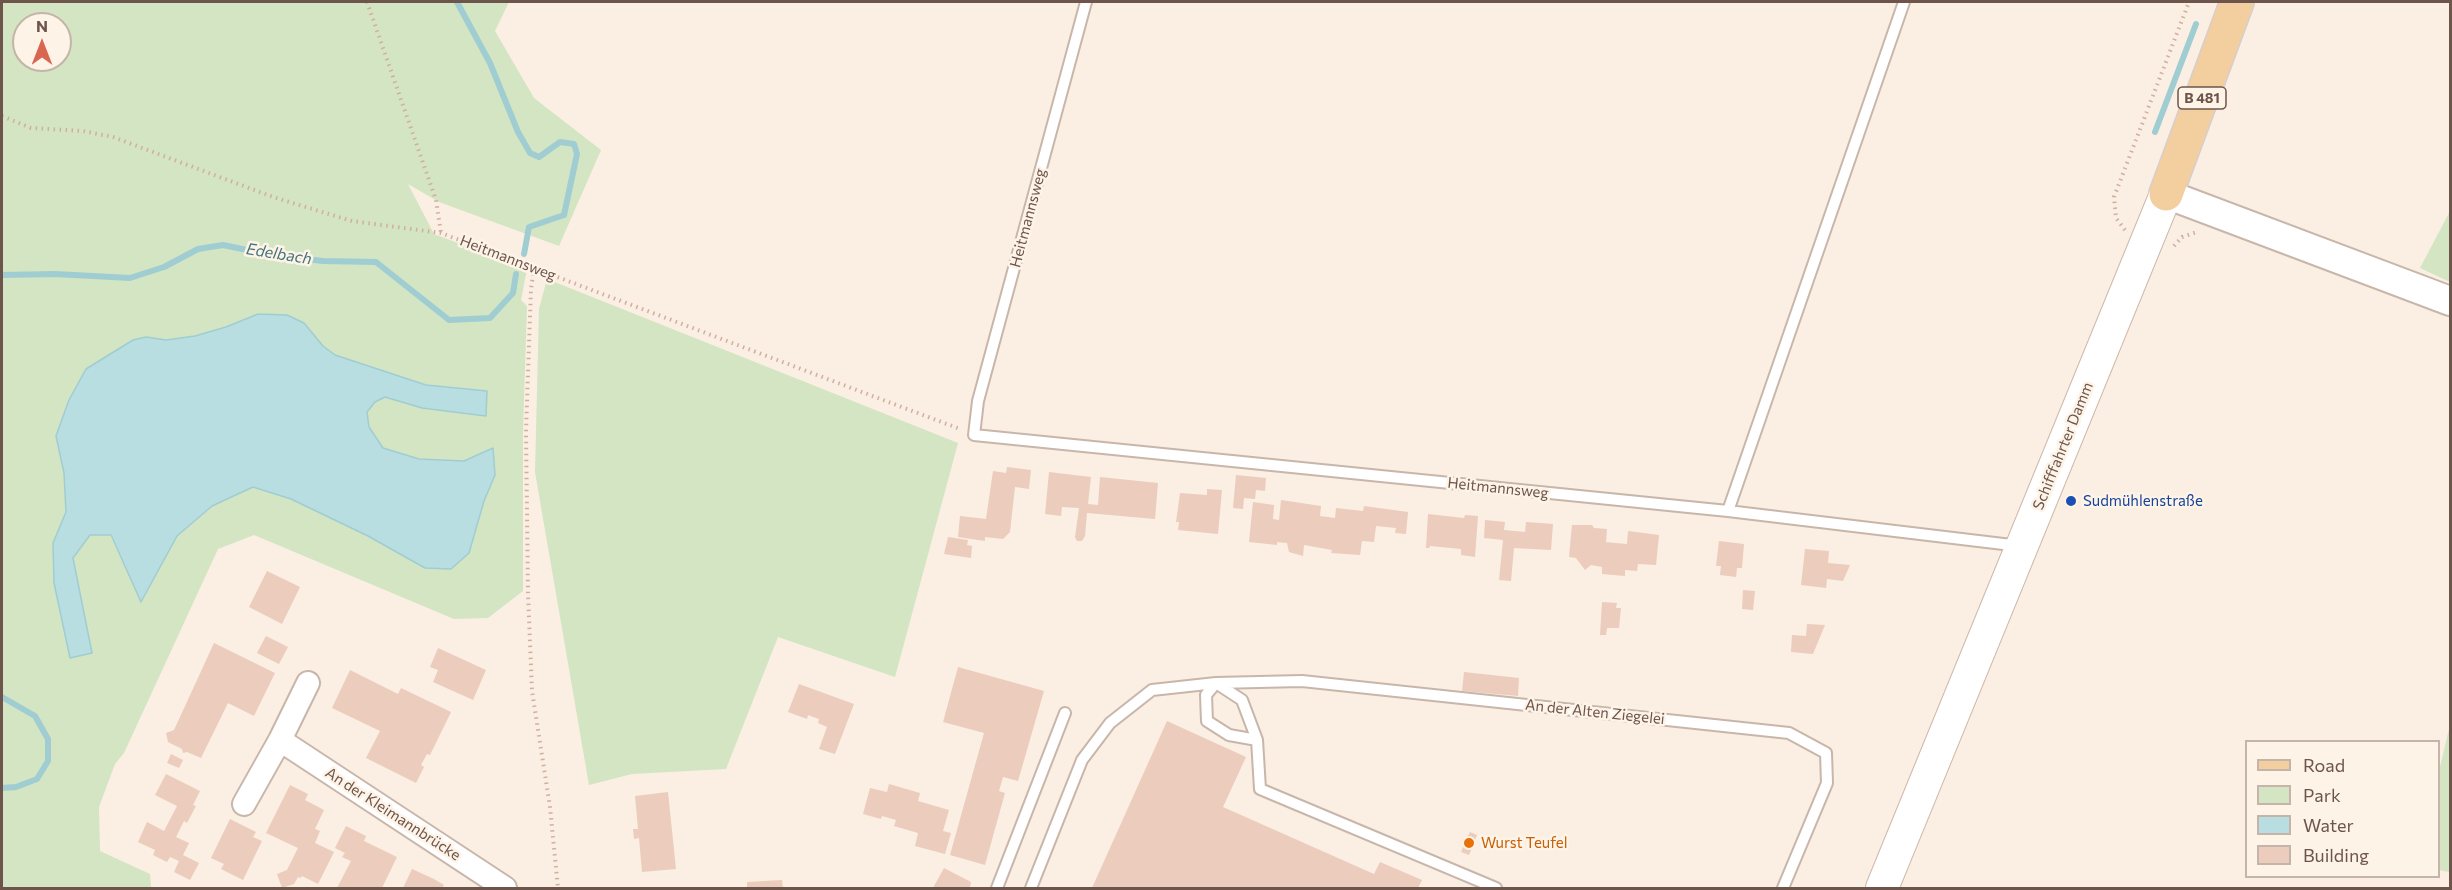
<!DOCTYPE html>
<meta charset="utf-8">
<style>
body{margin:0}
#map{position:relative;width:2452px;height:890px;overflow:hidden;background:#faefe2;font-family:Commissioner,sans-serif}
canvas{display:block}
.frame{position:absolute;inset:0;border:3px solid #6e554b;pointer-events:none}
.legend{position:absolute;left:2245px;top:740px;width:195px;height:138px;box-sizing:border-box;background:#fdf3e7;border:2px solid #c4b4a9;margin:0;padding:8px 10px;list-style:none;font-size:18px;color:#6e554b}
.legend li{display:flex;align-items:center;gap:12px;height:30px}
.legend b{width:30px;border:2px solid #c4b4a9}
.north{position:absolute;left:12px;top:12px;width:60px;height:60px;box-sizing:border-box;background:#fdf3e7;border:2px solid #c4b4a9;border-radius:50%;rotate:0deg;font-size:16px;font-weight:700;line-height:24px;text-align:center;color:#6e554b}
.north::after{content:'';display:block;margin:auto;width:21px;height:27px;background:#d96651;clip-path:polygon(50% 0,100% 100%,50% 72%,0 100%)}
</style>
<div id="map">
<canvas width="2452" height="890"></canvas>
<div class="frame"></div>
<ul class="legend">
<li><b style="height:8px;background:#f3ce9f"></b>Road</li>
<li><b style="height:16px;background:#d3e5c2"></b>Park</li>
<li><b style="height:16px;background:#b8dee1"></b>Water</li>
<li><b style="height:16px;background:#ecccbc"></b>Building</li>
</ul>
<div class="north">N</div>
</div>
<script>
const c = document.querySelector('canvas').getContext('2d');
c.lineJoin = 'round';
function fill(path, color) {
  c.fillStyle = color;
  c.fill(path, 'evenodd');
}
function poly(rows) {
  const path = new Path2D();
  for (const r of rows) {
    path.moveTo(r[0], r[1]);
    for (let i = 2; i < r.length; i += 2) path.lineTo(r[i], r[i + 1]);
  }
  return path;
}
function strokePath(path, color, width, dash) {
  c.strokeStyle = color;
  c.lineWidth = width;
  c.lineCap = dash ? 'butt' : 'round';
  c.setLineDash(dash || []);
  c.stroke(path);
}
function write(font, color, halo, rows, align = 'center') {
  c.font = font + ' Commissioner,sans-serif';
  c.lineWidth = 5;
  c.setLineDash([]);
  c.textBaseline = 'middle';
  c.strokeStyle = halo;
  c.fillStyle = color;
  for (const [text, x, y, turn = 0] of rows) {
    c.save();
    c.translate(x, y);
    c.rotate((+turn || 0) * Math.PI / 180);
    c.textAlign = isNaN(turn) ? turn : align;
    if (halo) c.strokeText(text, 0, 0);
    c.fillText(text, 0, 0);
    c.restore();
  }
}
const green = poly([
 [2,2,509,2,495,31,534,98,601,150,559,246,439,202,408,184,434,234,527,269,521,300,527,306,523,431,523,591,488,618,454,619,254,535,218,549,124,753,115,764,99,807,100,851,150,874,151,888,2,888],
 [24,24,60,24,60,60,24,60],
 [304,323,323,346,335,355,426,385,487,391,422,408,385,397,375,402,367,412,369,427,383,448,419,459,464,461,492,448,495,475,484,501,469,552,425,568,368,536,291,499,253,487,212,506,177,536,141,601,110,535,90,535,73,558,76,577,53,543,66,512,64,473,56,436,146,337,166,340,195,336,226,327],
 [2450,211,2450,282,2420,268],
 [547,279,958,443,895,677,778,637,726,769,632,774,589,785,535,472,539,309],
 [2450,725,2450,872,2438,870,2439,771]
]);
const water = poly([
 [258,314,287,315,304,323,323,346,335,355,426,385,487,391,486,416,422,408,385,397,375,402,367,412,369,427,383,448,419,459,464,461,493,448,495,475,484,501,469,553,451,569,425,568,368,536,291,499,253,487,212,506,177,536,141,602,111,535,90,535,73,558,92,653,70,658,54,583,53,543,66,512,64,473,56,436,69,400,86,369,133,340,146,337,166,340,195,336,226,327,258,314]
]);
const stream = poly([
 [457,2,490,63,518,132,530,153,539,157,560,142,574,144,577,154,564,215,529,227,524,254],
 [2155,132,2196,24],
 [2,275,55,274,130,278,164,267,198,249,223,245,271,255,323,261,376,262,449,320,490,318,513,293,516,274],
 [2,697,35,716,48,739,48,761,37,779,16,787,2,788]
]);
const building = poly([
 [1007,467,1031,470,1029,489,1015,487,1010,532,1003,539,985,537,985,541,958,537,960,516,986,519,993,471,1006,473],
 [1049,472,1091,477,1088,504,1098,505,1100,477,1158,483,1155,519,1087,513,1085,536,1082,541,1077,541,1075,537,1079,508,1062,507,1061,516,1045,514],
 [1236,475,1266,478,1265,491,1256,490,1255,499,1244,498,1243,509,1233,508],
 [1207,489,1222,490,1218,534,1178,530,1179,522,1176,522,1180,493,1207,495],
 [1281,500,1321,506,1320,516,1335,518,1336,508,1363,511,1364,506,1408,512,1406,534,1395,533,1396,528,1376,526,1374,542,1362,541,1360,555,1331,553,1332,550,1304,545,1303,556,1289,552,1287,543,1277,542,1277,545,1249,542,1253,502,1274,505,1273,519,1279,520],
 [1428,514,1464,518,1465,515,1478,516,1475,557,1461,555,1461,549,1430,546,1429,548,1426,548],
 [1485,520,1505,522,1504,530,1525,532,1526,522,1553,524,1551,550,1514,548,1511,581,1499,580,1503,540,1484,538],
 [1572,525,1592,525,1594,528,1607,529,1606,542,1615,543,1627,544,1628,531,1659,535,1656,565,1638,564,1637,571,1625,570,1625,576,1602,574,1602,567,1591,565,1585,570,1576,558,1569,557],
 [948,537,968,540,967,545,972,546,971,558,944,554],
 [1719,541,1744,544,1742,568,1737,568,1736,577,1720,575,1721,566,1716,566],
 [1805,549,1829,551,1828,563,1850,565,1843,581,1827,579,1826,588,1801,585],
 [267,571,300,587,282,624,249,607],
 [1743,590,1755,591,1753,610,1742,609],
 [1602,602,1617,603,1616,608,1621,608,1619,628,1607,628,1606,635,1600,635],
 [1807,624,1825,625,1813,654,1791,652,1792,635,1806,636],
 [266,636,288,647,279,664,257,653],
 [214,643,275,673,254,716,228,703,201,758,187,752,183,753,182,749,168,742,166,733,174,730],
 [438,648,486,670,473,700,433,682,438,670,430,667],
 [958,667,1044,691,1018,781,1003,777,999,791,1005,793,985,865,950,855,984,733,943,722],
 [350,670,398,694,401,688,451,712,430,755,427,754,421,765,424,767,416,783,366,758,380,731,332,708],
 [1464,672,1519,678,1518,696,1462,691],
 [799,684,854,704,835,754,819,749,827,727,818,723,819,719,808,715,807,719,788,712],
 [1167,721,1246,757,1223,807,1374,874,1380,862,1422,880,1418,888,1092,888],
 [171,754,183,760,179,768,167,763],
 [166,774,200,791,193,805,196,806,187,823,184,821,176,837,189,843,183,855,199,863,190,880,174,872,179,861,170,857,167,862,153,855,155,850,138,842,147,822,164,831,177,806,155,795],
 [889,784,920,793,918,801,949,810,943,831,951,833,945,854,915,846,918,833,894,826,896,820,882,816,881,819,863,814,870,788,887,792],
 [290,785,308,794,305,800,324,810,315,829,320,831,315,843,334,852,318,884,302,876,301,878,298,877,294,884,282,888,277,874,287,870,298,848,266,833],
 [668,792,676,869,642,872,639,838,634,839,633,829,638,829,635,796],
 [230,819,256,832,253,837,262,841,243,880,221,869,224,864,211,858],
 [346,826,366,836,364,841,397,857,382,888,337,888,351,861,342,857,345,853,335,848],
 [1470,832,1477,835,1469,855,1461,852],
 [944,868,971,882,970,888,933,888],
 [412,869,434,879,444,885,442,888,403,888],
 [782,880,783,888,747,888,747,882]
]);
const path = poly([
 [367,2,436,200,441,233],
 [2,116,31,128,83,131,113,137,273,197,352,221,441,233,960,429],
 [2125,230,2116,218,2114,197,2189,2],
 [2174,246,2182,237,2197,232],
 [534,268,531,289,526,431,528,593,532,691,550,807,558,888]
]);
const service = poly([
 [1086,2,978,401,974,435,1728,511,2020,546],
 [1728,511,1904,2],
 [1216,683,1242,700,1257,740,1260,789,1496,888],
 [1216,683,1206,695,1207,721,1229,735,1257,740],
 [997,888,1065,713],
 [1031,888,1082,760,1110,723,1152,690,1216,683,1302,681,1789,733,1826,753,1827,783,1783,888]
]);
const minor = poly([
 [280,740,505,888],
 [244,804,280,740,308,683]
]);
const tertiary = poly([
 [2166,194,2450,301]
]);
const secondary = poly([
 [1882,888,2166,194]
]);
const primary = poly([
 [2166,194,2237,2]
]);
const markers = [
 [2071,501,6,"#1a4fb4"],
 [1469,843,6,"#e8710a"]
];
const shields = [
 [2202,98,48]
];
const shieldNames = [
 ["B 481",2202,98]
];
const streetNames = [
 ["Heitmannsweg",1028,218,-75],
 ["Heitmannsweg",508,258,21],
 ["Schifffahrter Damm",2063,446,-68],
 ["Heitmannsweg",1498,488,6],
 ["An der Alten Ziegelei",1595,712,6],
 ["An der Kleimannbrücke",393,814,33]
];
const transitNames = [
 ["Sudmühlenstraße",2083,501]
];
const foodNames = [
 ["Wurst Teufel",1481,843]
];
const waterNames = [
 ["Edelbach",279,254,9]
];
fill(green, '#d3e5c2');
fill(water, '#b8dee1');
strokePath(water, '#a0cdd2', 1.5);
strokePath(stream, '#a0cdd2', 6);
fill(building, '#ecccbc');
strokePath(service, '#c9b6aa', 14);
strokePath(minor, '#c9b6aa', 26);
strokePath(tertiary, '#c9b6aa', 32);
strokePath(secondary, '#ceb8aa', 34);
strokePath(primary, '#d6cfcd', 36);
strokePath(path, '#d1afa0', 4, [1.5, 4.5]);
strokePath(service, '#fff', 10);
strokePath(minor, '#fff', 22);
strokePath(tertiary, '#fff', 28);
strokePath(secondary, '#fff', 32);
strokePath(primary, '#f3ce9f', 33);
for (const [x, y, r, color] of markers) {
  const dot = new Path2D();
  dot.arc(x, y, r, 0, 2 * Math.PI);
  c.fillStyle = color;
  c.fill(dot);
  strokePath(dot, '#fdf3e7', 2);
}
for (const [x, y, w] of shields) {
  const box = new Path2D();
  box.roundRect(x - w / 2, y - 11, w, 22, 4.5);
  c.fillStyle = '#fdf3e7';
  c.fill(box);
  strokePath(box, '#6e554b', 1.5);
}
write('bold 14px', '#6e554b', null, shieldNames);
write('15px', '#6e554b', '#fdf3e7', streetNames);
write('15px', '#164399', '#fdf3e7', transitNames, 'left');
write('15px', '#c56008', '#fdf3e7', foodNames, 'left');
write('italic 16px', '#43747a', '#fdf3e7', waterNames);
</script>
